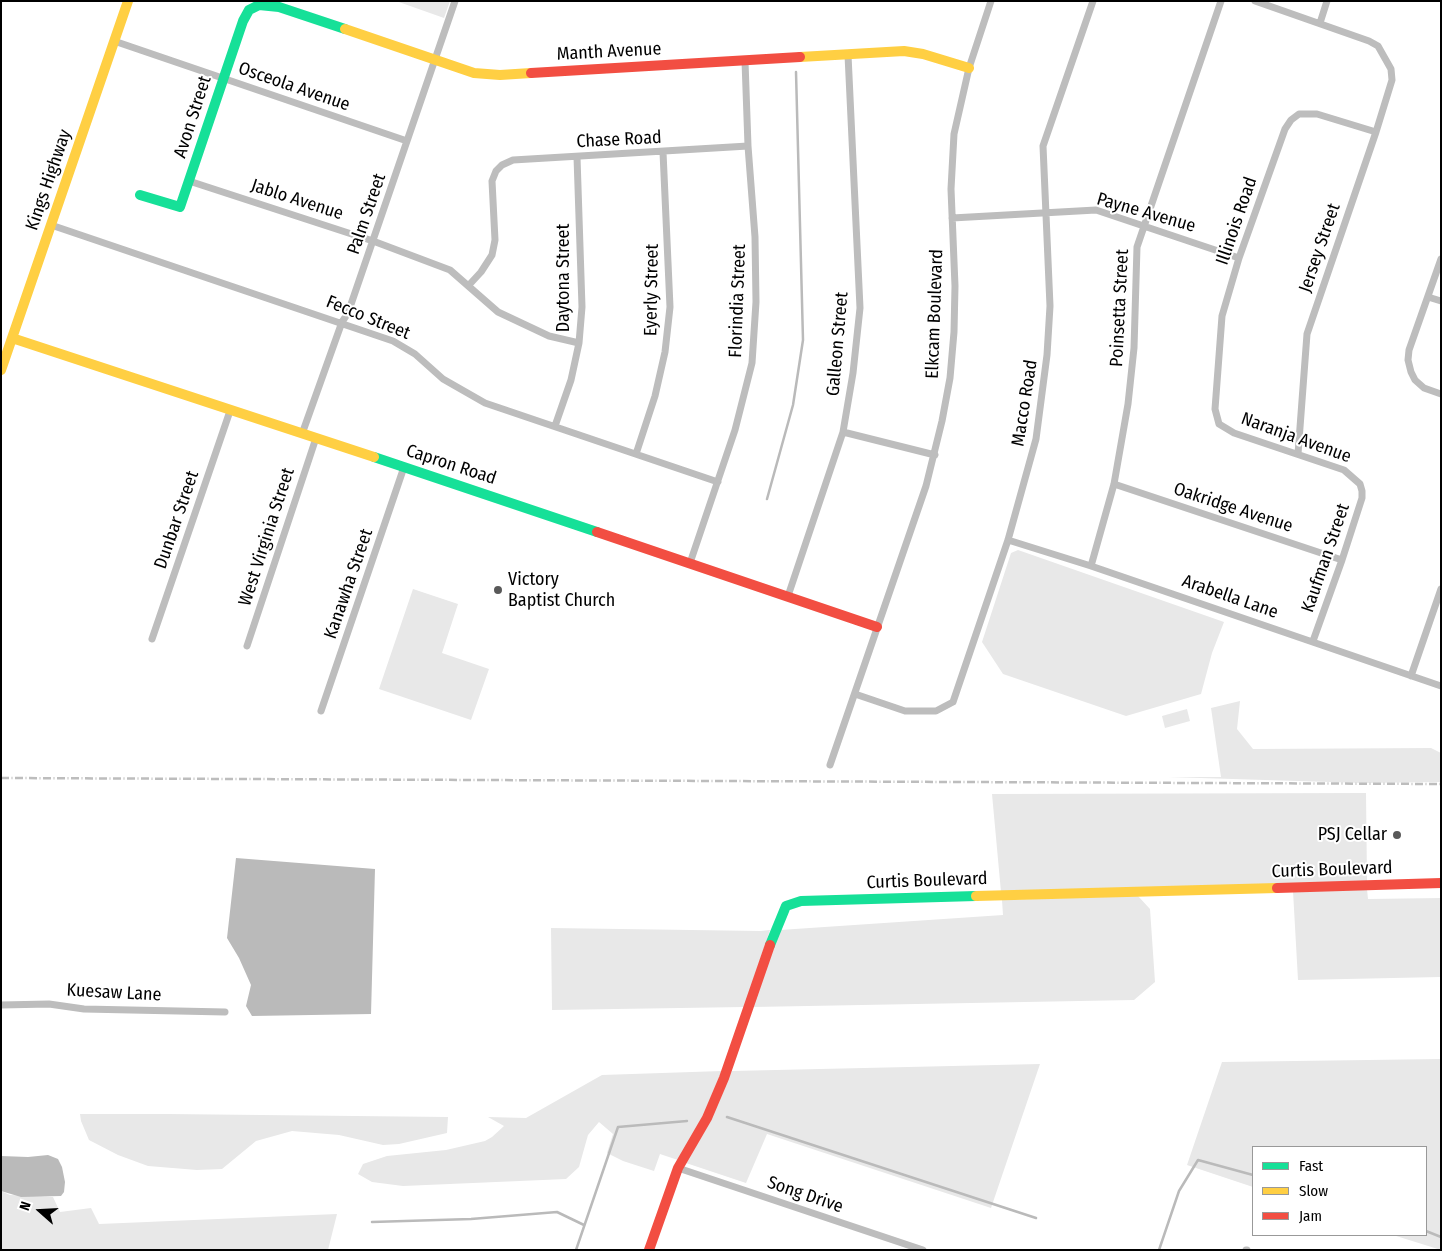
<!DOCTYPE html>
<style>
body{margin:0}
#map{position:relative;width:1442px;height:1251px;overflow:hidden;background:#fff;font-family:"Fira Sans Condensed",sans-serif}
canvas{display:block}
.frame{position:absolute;inset:0;border:2px solid #000;pointer-events:none}
.legend{position:absolute;left:1252px;top:1146px;width:175px;height:90px;box-sizing:border-box;background:#fff;border:1px solid #999;margin:0;padding:6px 9px;list-style:none;font-size:15px;color:#000}
.legend li{display:flex;align-items:center;gap:10px;height:25px}
.legend b{width:25px;border:1px solid #999}
.north{position:absolute;left:15px;top:1186px;width:50px;height:50px;-webkit-text-stroke:4px #fff;paint-order:stroke;rotate:289deg;font-size:14px;font-weight:700;line-height:20px;text-align:center;color:#000}
.north::after{content:'';display:block;margin:auto;width:18px;height:22px;background:#000;clip-path:polygon(50% 0,100% 100%,50% 72%,0 100%)}
</style>
<div id="map">
<canvas width="1442" height="1251"></canvas>
<div class="frame"></div>
<ul class="legend">
<li><b style="height:6px;background:#16e098"></b>Fast</li>
<li><b style="height:6px;background:#ffcf43"></b>Slow</li>
<li><b style="height:6px;background:#f24e42"></b>Jam</li>
</ul>
<div class="north">N</div>
</div>
<script>
const c = document.querySelector('canvas').getContext('2d');
c.lineJoin = 'round';
function fill(path, color) {
  c.fillStyle = color;
  c.fill(path, 'evenodd');
}
function poly(rows) {
  const path = new Path2D();
  for (const r of rows) {
    path.moveTo(r[0], r[1]);
    for (let i = 2; i < r.length; i += 2) path.lineTo(r[i], r[i + 1]);
  }
  return path;
}
function strokePath(path, color, width, dash) {
  c.strokeStyle = color;
  c.lineWidth = width;
  c.lineCap = dash ? 'butt' : 'round';
  c.setLineDash(dash || []);
  c.stroke(path);
}
function write(font, color, halo, rows, align = 'center') {
  c.font = font + ' "Fira Sans Condensed",sans-serif';
  c.lineWidth = 4;
  c.setLineDash([]);
  c.textBaseline = 'middle';
  c.strokeStyle = halo;
  c.fillStyle = color;
  for (const [text, x, y, turn = 0] of rows) {
    c.save();
    c.translate(x, y);
    c.rotate((+turn || 0) * Math.PI / 180);
    c.textAlign = isNaN(turn) ? turn : align;
    if (halo) c.strokeText(text, 0, 0);
    c.fillText(text, 0, 0);
    c.restore();
  }
}
const green = poly([
 [396,1,450,1,444,18],
 [1018,550,1224,622,1212,653,1201,694,1126,716,1003,674,982,642,1011,553],
 [413,589,458,604,442,653,489,669,471,720,379,689],
 [1240,701,1237,729,1253,749,1431,748,1441,753,1441,782,1362,783,1168,777,1221,777,1211,708],
 [1187,709,1190,721,1165,728,1162,716],
 [1366,793,1367,881,1001,892,992,794],
 [1367,889,1368,899,1441,898,1441,977,1298,980,1293,891],
 [1138,896,1150,909,1155,982,1134,1000,753,1007,780,930,1003,915,1002,900],
 [551,928,761,931,770,930,744,1007,552,1010],
 [1441,1059,1441,1250,1393,1235,1426,1235,1426,1147,1253,1147,1253,1187,1187,1165,1222,1062],
 [1040,1064,991,1208,767,1134,746,1183,686,1163,732,1071],
 [722,1071,703,1116,678,1160,660,1154,654,1171,623,1161,607,1153,613,1134,599,1122,588,1135,579,1167,566,1179,403,1186,372,1182,358,1174,363,1164,387,1156,446,1150,485,1141,492,1137,504,1126,488,1117,526,1118,602,1075],
 [80,1114,168,1114,448,1117,447,1133,399,1144,383,1145,339,1135,292,1131,256,1141,222,1169,197,1170,148,1166,118,1155,89,1140,81,1121],
 [1,1191,10,1195,53,1197,60,1212,91,1208,99,1224,337,1214,328,1250,1,1250]
]);
const water = poly([
 [236,858,375,869,371,1014,252,1016,246,1006,251,985,239,958,227,938],
 [48,1155,58,1159,62,1167,65,1182,64,1192,61,1196,21,1197,1,1191,1,1156,28,1157]
]);
const stream = poly([
 [767,499,793,405,803,340,796,72],
 [727,1117,1036,1218],
 [372,1222,471,1219,557,1212,584,1225],
 [1426,1231,1441,1237],
 [576,1250,618,1127,687,1121],
 [1159,1250,1179,1191,1198,1160,1253,1175]
]);
const street = poly([
 [1255,1,1369,41,1378,46,1391,69,1392,80,1376,132,1307,334,1298,454],
 [1320,23,1327,1],
 [114,41,407,141],
 [189,181,373,241,450,270,498,312,549,336,579,343],
 [952,218,1096,210,1239,258],
 [51,225,393,341,415,354,443,379,485,403,718,482],
 [1441,259,1409,350,1408,360,1411,372,1415,380,1424,388,1441,394],
 [469,285,481,272,492,255,495,240,492,181,496,171,502,165,513,160,748,146],
 [1428,297,1441,301],
 [555,426,571,380,579,343,582,307,577,157],
 [843,432,935,455],
 [302,434,342,322,348,313,455,1],
 [636,454,655,396,665,352,670,307,663,152],
 [1114,484,1342,560],
 [1008,540,1091,566,1441,686],
 [690,563,735,430,752,363,756,302,755,237,748,146,745,61],
 [1091,566,1114,484,1128,404,1134,348,1137,247,1221,1],
 [788,596,843,432,853,373,860,308,848,55],
 [152,639,230,411],
 [1313,641,1342,560,1362,498,1362,491,1360,484,1344,470,1234,433,1219,424,1215,409,1222,316,1239,258,1285,129,1291,120,1299,114,1317,114,1376,132],
 [247,646,316,438],
 [1411,676,1441,589],
 [855,694,905,711,936,711,953,702,1008,540,1036,439,1047,355,1050,306,1043,146,1093,1],
 [321,711,404,467],
 [830,765,926,486,942,421,950,378,954,332,955,286,951,189,954,134,969,68,991,1],
 [1,1005,49,1004,84,1009,225,1012],
 [678,1168,923,1250],
 [1246,1250,1247,1250]
]);
const fast = poly([
 [140,195,180,207,243,21,249,10,259,5,279,7,345,29],
 [374,457,597,532],
 [770,945,786,906,801,901,976,896]
]);
const slow = poly([
 [345,29,474,73,500,75,531,73],
 [800,57,904,51,923,54,969,68],
 [12,338,374,457],
 [1,370,128,1],
 [976,896,1277,888]
]);
const jam = poly([
 [531,73,800,57],
 [597,532,877,627],
 [1277,888,1441,883],
 [649,1250,678,1168,707,1118,724,1078,770,945]
]);
const rail = poly([
 [1,778,1441,784]
]);
const markers = [
 [498,590,5,"#595959"],
 [1397,835,5,"#595959"]
];
const streetNames = [
 ["Manth Avenue",609,52,-3],
 ["Osceola Avenue",294,87,19],
 ["Avon Street",193,117,-72],
 ["Chase Road",619,140,-3],
 ["Kings Highway",49,180,-71],
 ["Jablo Avenue",297,200,18],
 ["Payne Avenue",1146,213,16],
 ["Palm Street",367,214,-71],
 ["Illinois Road",1237,221,-71],
 ["Jersey Street",1320,248,-71],
 ["Daytona Street",564,278,-90],
 ["Eyerly Street",652,290,-89],
 ["Florindia Street",738,301,-88],
 ["Poinsetta Street",1120,308,-87],
 ["Elkcam Boulevard",935,314,-88],
 ["Fecco Street",368,318,22],
 ["Galleon Street",838,344,-85],
 ["Macco Road",1025,403,-81],
 ["Naranja Avenue",1296,438,20],
 ["Capron Road",451,465,18],
 ["Oakridge Avenue",1233,508,18],
 ["Dunbar Street",177,520,-71],
 ["West Virginia Street",267,537,-72],
 ["Kaufman Street",1326,558,-71],
 ["Kanawha Street",349,584,-71],
 ["Arabella Lane",1230,597,19],
 ["Curtis Boulevard",1332,870,-2],
 ["Curtis Boulevard",927,881,-2],
 ["Kuesaw Lane",114,993,3],
 ["Song Drive",805,1195,19]
];
const poiNames = [
 ["Victory",508,580],
 ["Baptist Church",508,601],
 ["PSJ Cellar",1387,835,"right"]
];
fill(green, '#e8e8e8');
fill(water, '#bababa');
strokePath(stream, '#bababa', 2.5);
strokePath(street, '#bdbdbd', 7);
strokePath(fast, '#16e098', 10);
strokePath(slow, '#ffcf43', 10);
strokePath(jam, '#f24e42', 10);
strokePath(rail, '#bdbdbd', 2.5, [8, 2.5, 1, 2.5]);
for (const [x, y, r, color] of markers) {
  const dot = new Path2D();
  dot.arc(x, y, r, 0, 2 * Math.PI);
  c.fillStyle = color;
  c.fill(dot);
  strokePath(dot, '#fff', 2);
}
write('18px', '#000', '#fff', streetNames);
write('18px', '#000', '#fff', poiNames, 'left');
</script>
